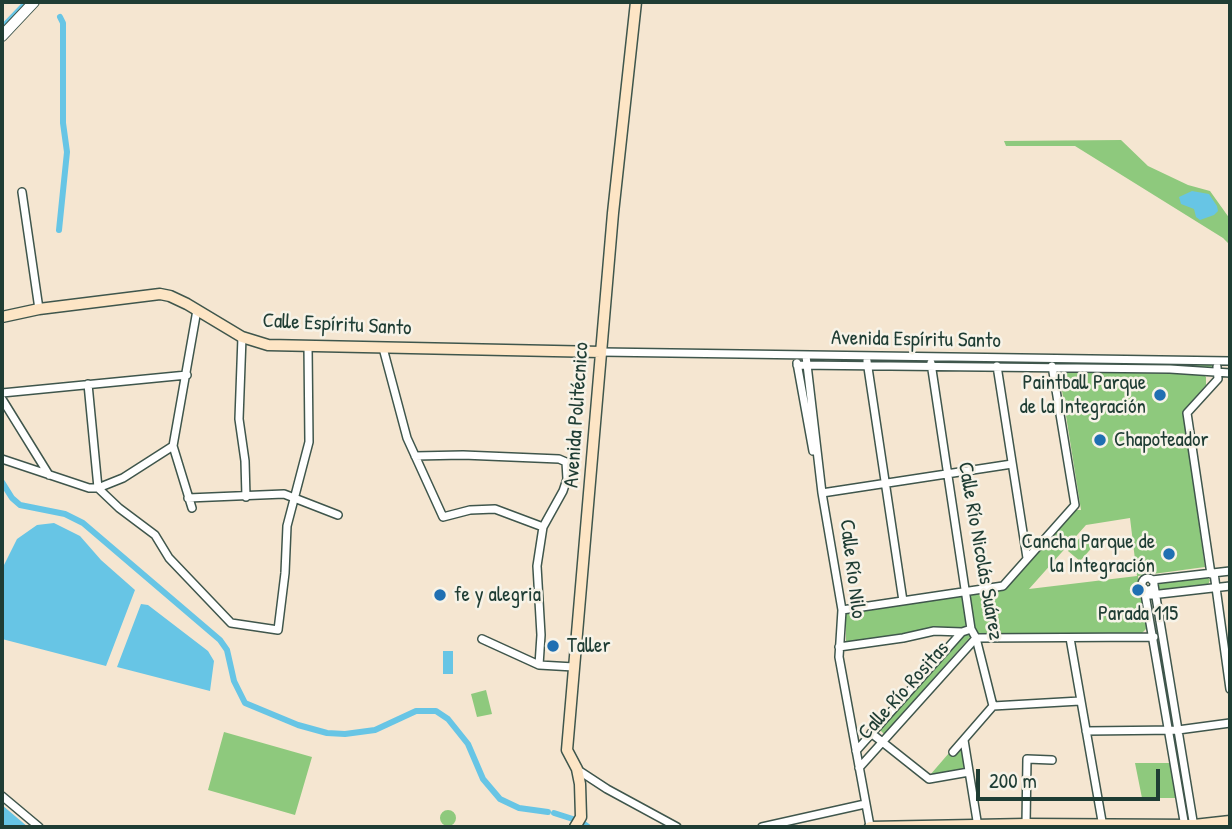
<!DOCTYPE html>
<meta charset="utf-8">
<style>
body{margin:0}
#map{position:relative;width:1232px;height:829px;overflow:hidden;background:#f5e6d1;font-family:"Patrick Hand",sans-serif}
canvas{display:block}
.frame{position:absolute;inset:0;border:4px solid #1f3d34;pointer-events:none}
.scale{position:absolute;left:976px;top:769px;width:184px;height:32px;box-sizing:border-box;border:4px solid #1f3d34;border-top:0;padding-left:9px;font-size:21px;line-height:24px;white-space:nowrap;color:#1f3d34;-webkit-text-stroke:5px #f7f3e8;paint-order:stroke}
</style>
<div id="map">
<canvas width="1232" height="829"></canvas>
<div class="frame"></div>
<div class="scale">200 m</div>
</div>
<script>
const c = document.querySelector('canvas').getContext('2d');
c.lineJoin = 'round';
function fill(path, color) {
  c.fillStyle = color;
  c.fill(path, 'evenodd');
}
function poly(rows) {
  const path = new Path2D();
  for (const r of rows) {
    if (r.length === 3) {
      path.moveTo(r[0] + r[2], r[1]);
      path.arc(r[0], r[1], r[2], 0, 2 * Math.PI);
      continue;
    }
    path.moveTo(r[0], r[1]);
    for (let i = 2; i < r.length; i += 2) path.lineTo(r[i], r[i + 1]);
  }
  return path;
}
function strokePath(path, color, width, dash) {
  c.strokeStyle = color;
  c.lineWidth = width;
  c.lineCap = dash ? 'butt' : 'round';
  c.setLineDash(dash || []);
  c.stroke(path);
}
function write(font, color, halo, rows, align = 'center') {
  c.font = font + ' "Patrick Hand",sans-serif';
  c.lineWidth = 5;
  c.setLineDash([]);
  c.textBaseline = 'middle';
  c.strokeStyle = halo;
  c.fillStyle = color;
  for (const [text, x, y, turn = 0] of rows) {
    c.save();
    c.translate(x, y);
    c.rotate((+turn || 0) * Math.PI / 180);
    c.textAlign = isNaN(turn) ? turn : align;
    if (halo) c.strokeText(text, 0, 0);
    c.fillText(text, 0, 0);
    c.restore();
  }
}
const green = poly([
 [1121,140,1148,166,1188,185,1210,191,1230,219,1230,245,1223,238,1075,146,1006,146,1004,141],
 [1057,361,1211,364,1213,368,1058,365],
 [1065,372,1203,374,1206,377,1206,385,1183,411,1205,567,1138,576,1147,628,1142,633,978,634,974,629,970,595,1005,590,1076,510,1081,510,1060,378],
 [1130,518,1137,576,1029,589,1086,525],
 [1085,532,1097,542,1080,561,1068,551],
 [1207,577,1210,580,1208,585,1157,590,1158,583],
 [962,596,967,623,964,628,937,628,903,636,846,643,846,612],
 [965,634,971,636,884,734,880,730],
 [486,690,492,714,477,717,471,694],
 [224,732,312,757,295,815,208,790],
 [962,744,965,768,930,775,949,753,952,754],
 [1135,763,1171,763,1177,798,1142,798],
 [448,818,8]
]);
const water = poly([
 [1192,191,1209,194,1217,206,1218,211,1214,215,1200,220,1196,217,1194,209,1181,204,1179,197],
 [54,523,80,536,101,560,135,590,106,666,2,639,2,569,17,539,37,525],
 [141,604,148,605,208,651,214,661,210,691,117,667],
 [443,651,453,651,453,674,443,674],
 [2,805,28,827,4,827]
]);
const canal = poly([
 [2,28,27,2],
 [59,230,67,152,63,123,63,23,60,17],
 [2,482,12,498,20,505,65,514,83,523,220,640,227,650,234,681,245,703,298,725,327,733,345,734,375,730,416,711,436,711,448,719,468,744,483,779,500,799,519,808,548,812],
 [554,813,576,820],
 [584,824,588,827]
]);
const minor = poly([
 [22,192,39,309],
 [242,337,239,419,245,461,246,497],
 [383,348,407,438,443,517,470,510,495,509,543,527],
 [601,352,1230,361],
 [806,356,822,493,842,610,839,657,870,826],
 [867,361,903,601],
 [797,363,813,451],
 [931,363,971,629,976,638,993,706],
 [797,365,1170,369,1230,373],
 [997,366,1027,558],
 [88,384,98,488,119,508,155,535,169,558,231,623,278,630,285,573,287,526,309,442,308,346],
 [2,393,187,375],
 [2,399,49,475],
 [173,446,192,508],
 [415,456,463,455,559,459,566,462,567,479,563,491,543,527,537,566,541,635,539,665],
 [2,459,89,488,98,488,123,478,173,446,197,310],
 [822,493,1012,464],
 [188,498,284,494,338,515],
 [1214,573,1230,689],
 [1211,574,1187,413,1218,379,1217,367],
 [1148,584,6],
 [1152,580,1230,571],
 [1154,585,1194,827],
 [1144,588,1185,827],
 [1151,595,1230,586],
 [842,610,1003,586,1075,505,1052,366],
 [976,638,1154,637],
 [1070,638,1103,827],
 [482,639,539,665,574,667],
 [839,647,903,638,934,631,962,632],
 [993,706,1080,701],
 [1086,731,1178,730,1230,723],
 [871,733,929,779,969,772],
 [964,740,978,827],
 [856,751,962,632,971,629],
 [953,752,993,706],
 [859,768,976,638],
 [578,770,607,789,677,827],
 [2,796,39,827],
 [1026,824,1027,759,1052,760],
 [762,827,865,804]
]);
const tertiary = poly([
 [2,36,34,2]
]);
const secondary = poly([
 [2,317,39,309,160,294,170,296,187,304,242,337,268,345,601,352],
 [575,827,581,817,580,784,577,769,567,750,613,213,636,2],
 [870,827,1026,824,1194,825,1230,821]
]);
const markers = [
 [1160,395,7,"#1f6fb2"],
 [1100,440,7,"#1f6fb2"],
 [1169,554,7,"#1f6fb2"],
 [1138,590,7,"#1f6fb2"],
 [440,595,7,"#1f6fb2"],
 [553,646,7,"#1f6fb2"]
];
const streetNames = [
 ["Calle Espíritu Santo",337,325,3],
 ["Avenida Espíritu Santo",916,340,1],
 ["Avenida Politécnico",577,415,-86],
 ["Calle Río Nicolás Suárez",980,551,80],
 ["Calle Río Nilo",852,569,83],
 ["Calle Río Rositas",904,691,-48]
];
const poiNames = [
 ["Paintball Parque",1146,383,"right"],
 ["de la Integración",1146,407,"right"],
 ["Chapoteador",1114,440],
 ["Cancha Parque de",1155,542,"right"],
 ["la Integración",1155,566,"right"],
 ["fe y alegria",454,595],
 ["Parada 115",1138,614,"center"],
 ["Taller",567,646]
];
fill(green, '#8ec97d');
fill(water, '#67c5e5');
strokePath(canal, '#67c5e5', 6);
strokePath(minor, '#3f564c', 10);
strokePath(tertiary, '#3f564c', 12);
strokePath(secondary, '#3f564c', 13);
strokePath(minor, '#fff', 7);
strokePath(tertiary, '#fff', 10);
strokePath(secondary, '#fde5c5', 10);
for (const [x, y, r, color] of markers) {
  const dot = new Path2D();
  dot.arc(x, y, r, 0, 2 * Math.PI);
  c.fillStyle = color;
  c.fill(dot);
  strokePath(dot, '#f7f3e8', 2.5);
}
write('21px', '#1f3d34', '#f7f3e8', streetNames);
write('21px', '#1f3d34', '#f7f3e8', poiNames, 'left');
</script>
